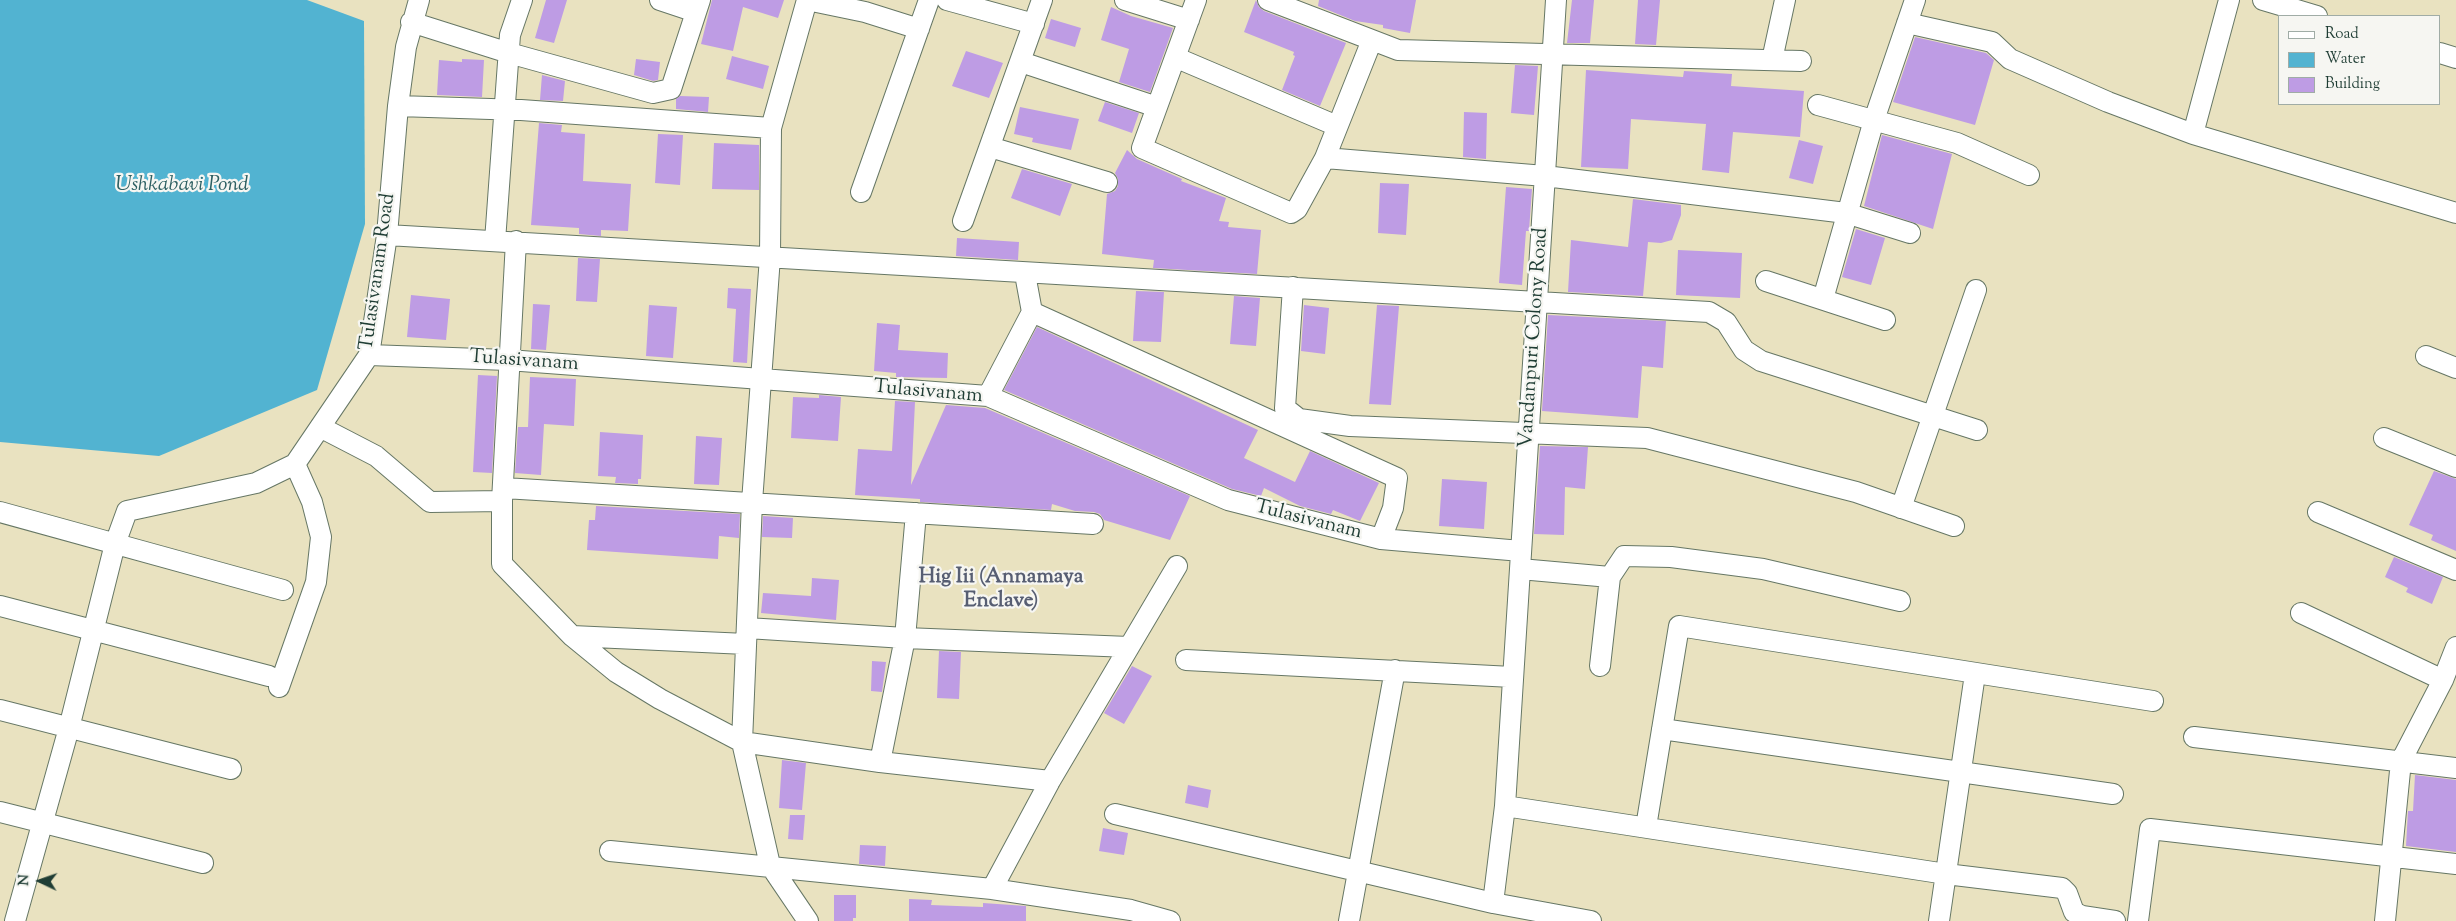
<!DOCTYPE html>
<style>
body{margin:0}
#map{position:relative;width:2456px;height:921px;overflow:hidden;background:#e9e2c0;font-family:"Sorts Mill Goudy",serif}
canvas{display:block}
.legend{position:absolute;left:2278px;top:15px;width:162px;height:90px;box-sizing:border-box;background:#f6f6f2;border:1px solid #a0aca6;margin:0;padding:6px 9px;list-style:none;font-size:15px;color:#1f3d34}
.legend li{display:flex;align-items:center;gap:10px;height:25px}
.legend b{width:25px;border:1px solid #a0aca6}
.north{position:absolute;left:15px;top:856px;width:50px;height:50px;-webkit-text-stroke:4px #f6f6f2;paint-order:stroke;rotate:273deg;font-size:14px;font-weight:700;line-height:20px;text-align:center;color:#1f3d34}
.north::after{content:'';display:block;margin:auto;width:18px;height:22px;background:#1f3d34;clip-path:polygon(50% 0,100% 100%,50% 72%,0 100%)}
</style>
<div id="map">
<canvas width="2456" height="921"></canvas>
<ul class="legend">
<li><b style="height:6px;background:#fff"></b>Road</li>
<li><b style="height:14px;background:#52b3d1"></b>Water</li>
<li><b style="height:14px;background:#be9ce4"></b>Building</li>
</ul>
<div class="north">N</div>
</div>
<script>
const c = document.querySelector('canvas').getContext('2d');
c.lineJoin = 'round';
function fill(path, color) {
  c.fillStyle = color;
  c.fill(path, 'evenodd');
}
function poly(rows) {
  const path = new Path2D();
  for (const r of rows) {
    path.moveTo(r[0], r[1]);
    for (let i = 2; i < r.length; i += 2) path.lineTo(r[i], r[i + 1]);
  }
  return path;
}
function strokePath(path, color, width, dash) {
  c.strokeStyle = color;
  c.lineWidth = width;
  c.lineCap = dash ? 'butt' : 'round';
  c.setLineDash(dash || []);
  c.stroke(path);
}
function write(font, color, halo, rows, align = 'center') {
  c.font = font + ' "Sorts Mill Goudy",serif';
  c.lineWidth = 4.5;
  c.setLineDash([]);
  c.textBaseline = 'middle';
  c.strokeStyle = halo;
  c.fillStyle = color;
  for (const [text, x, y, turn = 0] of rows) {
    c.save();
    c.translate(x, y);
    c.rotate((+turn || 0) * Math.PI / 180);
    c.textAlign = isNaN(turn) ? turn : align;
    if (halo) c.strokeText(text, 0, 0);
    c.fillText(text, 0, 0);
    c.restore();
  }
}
const water = poly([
 [0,0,307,0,364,21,365,224,317,390,159,456,0,442]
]);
const building = poly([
 [546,0,567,0,554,43,535,38],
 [712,0,784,0,778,18,743,7,733,51,701,44],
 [1256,0,1259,7,1264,11,1346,43,1320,106,1282,90,1295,56,1293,55,1294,52,1244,32],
 [1319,0,1416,0,1410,33,1383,28,1383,25,1355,21,1318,6],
 [1572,0,1594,0,1590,43,1567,43],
 [1638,0,1660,0,1656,45,1635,44],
 [1111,7,1131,16,1173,28,1150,92,1119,82,1129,49,1101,40],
 [1051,19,1081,28,1075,47,1045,38],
 [1915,37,1986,53,1994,60,1975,125,1893,102],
 [966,51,1003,63,989,98,952,86],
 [732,56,769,66,763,89,726,79],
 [462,59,484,60,482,97,437,95,439,60,462,62],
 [636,59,660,62,658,80,653,81,634,75],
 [1515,65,1538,66,1534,115,1511,113],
 [1586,70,1683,77,1684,71,1732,74,1731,86,1804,91,1800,137,1733,132,1729,173,1702,170,1706,124,1631,119,1628,169,1581,167],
 [542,75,565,81,563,101,540,100],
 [680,96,709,97,708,112,676,109,676,99],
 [1105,102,1139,113,1132,133,1098,121],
 [1020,107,1079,119,1071,150,1032,142,1033,138,1014,134],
 [1464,112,1487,113,1486,159,1463,157],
 [539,123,562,125,561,132,585,134,583,181,631,184,628,231,601,230,601,236,579,234,579,228,531,225],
 [658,134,683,135,680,185,655,183],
 [1882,135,1952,154,1933,229,1864,206],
 [1799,140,1823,146,1813,184,1789,178],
 [714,143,759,145,759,190,712,189],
 [1127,150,1137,159,1182,179,1181,181,1226,198,1219,221,1229,222,1228,227,1261,230,1257,274,1153,268,1154,260,1102,254,1107,194,1115,191,1118,186,1118,179,1115,173],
 [1022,169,1072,184,1060,216,1011,198],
 [1380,183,1409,184,1406,235,1378,233],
 [1506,187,1532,189,1529,231,1526,231,1522,285,1499,283],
 [1633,199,1681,205,1681,215,1672,240,1661,243,1648,242,1643,296,1568,292,1571,240,1628,247],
 [1856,229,1885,238,1871,285,1842,277],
 [957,238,1019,242,1018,260,956,256],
 [1678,250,1742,253,1740,298,1676,295],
 [578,258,600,259,597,302,576,301],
 [728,288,751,289,747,363,733,362,736,309,727,308],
 [1136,291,1164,292,1161,342,1133,341],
 [411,295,450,299,446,340,407,337],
 [1234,296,1260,298,1256,346,1230,344],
 [533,304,550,305,546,350,531,349],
 [649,305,677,307,673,358,646,356],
 [1304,305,1329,308,1325,354,1301,351],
 [1377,305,1399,306,1391,405,1369,404],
 [1548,315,1666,321,1663,368,1642,366,1638,418,1542,411],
 [877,323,900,325,898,350,948,353,947,378,896,377,896,373,874,371],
 [1037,327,1258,430,1244,458,1295,482,1310,451,1379,483,1360,521,1333,510,1331,514,1300,506,1264,488,1261,496,1232,489,1004,390],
 [478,375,497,376,492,473,473,472],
 [530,377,576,379,574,426,544,424,541,475,515,473,518,427,528,427],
 [819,395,841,397,838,441,791,438,793,397,819,398],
 [895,401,915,402,911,485,946,405,985,408,1190,496,1170,540,1104,520,1100,514,1094,512,1075,511,1052,504,1051,510,920,502,920,499,855,495,858,449,892,451],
 [600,432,643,435,641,479,638,479,638,484,615,483,616,477,598,476],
 [696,436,722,438,719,485,694,484],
 [1540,446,1588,447,1585,489,1565,487,1564,535,1534,534],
 [2434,471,2456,479,2456,551,2431,540,2433,535,2409,525],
 [1442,479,1487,482,1484,529,1439,526],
 [596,506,740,514,739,538,719,536,718,559,587,550,589,520,595,520],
 [763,516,793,518,792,538,762,537],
 [2394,557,2443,577,2432,604,2406,592,2408,588,2385,577],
 [812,578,839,580,836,620,761,613,763,593,811,596],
 [939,651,961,652,959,699,937,698],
 [872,661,886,662,882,692,871,691],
 [1132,666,1152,676,1124,724,1104,713],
 [782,760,806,763,802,810,779,808],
 [2415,775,2456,780,2456,852,2406,846,2408,811,2413,811],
 [1188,785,1211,790,1208,808,1185,803],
 [790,815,805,815,803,840,788,839],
 [1103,828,1128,833,1124,855,1099,851],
 [860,845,886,846,885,866,859,864],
 [834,895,856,895,856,918,853,918,853,921,834,921],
 [909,899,932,900,931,905,983,907,983,903,1026,906,1026,921,909,921]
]);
const minor = poly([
 [660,0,696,12],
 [807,0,771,128,770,257,752,502,742,742,770,865,808,921],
 [807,0,865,12,919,29],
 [947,0,1034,24],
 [1125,0,1189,20],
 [1196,0,1142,148,1291,213,1297,209,1325,158,1372,40],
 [1268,0,1398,50,1801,61],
 [1556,0,1505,806,1493,903,1591,921],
 [2229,0,2193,134,2456,213],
 [2263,0,2317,16],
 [411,22,509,53,653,93,671,89,700,0],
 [1907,23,1992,42,2010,59,2108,102,2193,134],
 [2440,53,2456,58],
 [1177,58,1337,126],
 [1772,60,1785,0],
 [1021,62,1157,107],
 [1818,105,1957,143,2029,175],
 [398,106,521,110,771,128],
 [990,147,1107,182],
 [1325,158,1545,176,1846,213,1910,233],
 [861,192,929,0],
 [963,221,1042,0],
 [387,235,1709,312,1726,322,1744,350,1761,361,1977,430],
 [495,241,510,35,522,0],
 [1766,281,1885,320],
 [1293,287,1285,408,1299,419,1350,426,1647,438,1856,492,1954,526],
 [1823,299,1874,120,1915,0],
 [1032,312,1397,478,1393,508,1381,539],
 [369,355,508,360,988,396,1228,500,1381,539,1521,551],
 [2426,356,2456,368],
 [988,396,1032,312,1025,274],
 [320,427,376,456,430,502,502,501,502,564,572,636,616,672,660,699,742,742,880,762,1050,781],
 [2384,438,2456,467],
 [504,488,1093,524],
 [502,501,516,241],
 [1901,508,1976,290],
 [0,512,283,590],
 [2318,512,2456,570],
 [1520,569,1610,577],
 [0,606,269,676],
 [2301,613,2443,680],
 [747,628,905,638,1129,647],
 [572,636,746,644],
 [1186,660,1512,677],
 [1600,666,1610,577,1624,556,1671,557,1763,569,1900,601],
 [279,687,316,582,321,537,312,502,295,464],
 [0,710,231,769],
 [1662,729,2113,794],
 [2194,737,2456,768],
 [880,762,905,638,916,513],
 [1505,806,1946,874,2062,888,2067,893,2074,912,2082,916,2115,921],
 [0,812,203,863],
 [1115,814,1493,903],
 [1646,827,1679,626,2153,701],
 [610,851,992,889,1131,910,1170,921],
 [992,889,1050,781,1177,566],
 [15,921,69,728,115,544,127,511,256,483,295,464,369,355,387,235,398,106,406,47,419,0],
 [1349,921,1395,670],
 [1939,921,1975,674],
 [2138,921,2150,829,2456,864],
 [2385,921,2401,761,2443,680,2456,647]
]);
const streetNames = [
 ["Tulasivanam Road",379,272,-82],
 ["Vandanpuri Colony Road",1535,338,-86],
 ["Tulasivanam",524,362,4],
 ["Tulasivanam",928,393,5],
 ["Tulasivanam",1308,521,14]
];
const waterNames = [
 ["Ushkabavi Pond",182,186]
];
const neighbourhoodNames = [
 ["Hig Iii (Annamaya",1001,578],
 ["Enclave)",1001,602]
];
fill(water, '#52b3d1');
fill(building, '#be9ce4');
strokePath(minor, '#667765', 22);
strokePath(minor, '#fff', 20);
write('20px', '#1f3d34', '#f6f6f2', streetNames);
write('italic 21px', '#2e6063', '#f6f6f2', waterNames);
write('bold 21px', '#575e72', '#f6f6f2', neighbourhoodNames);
</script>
